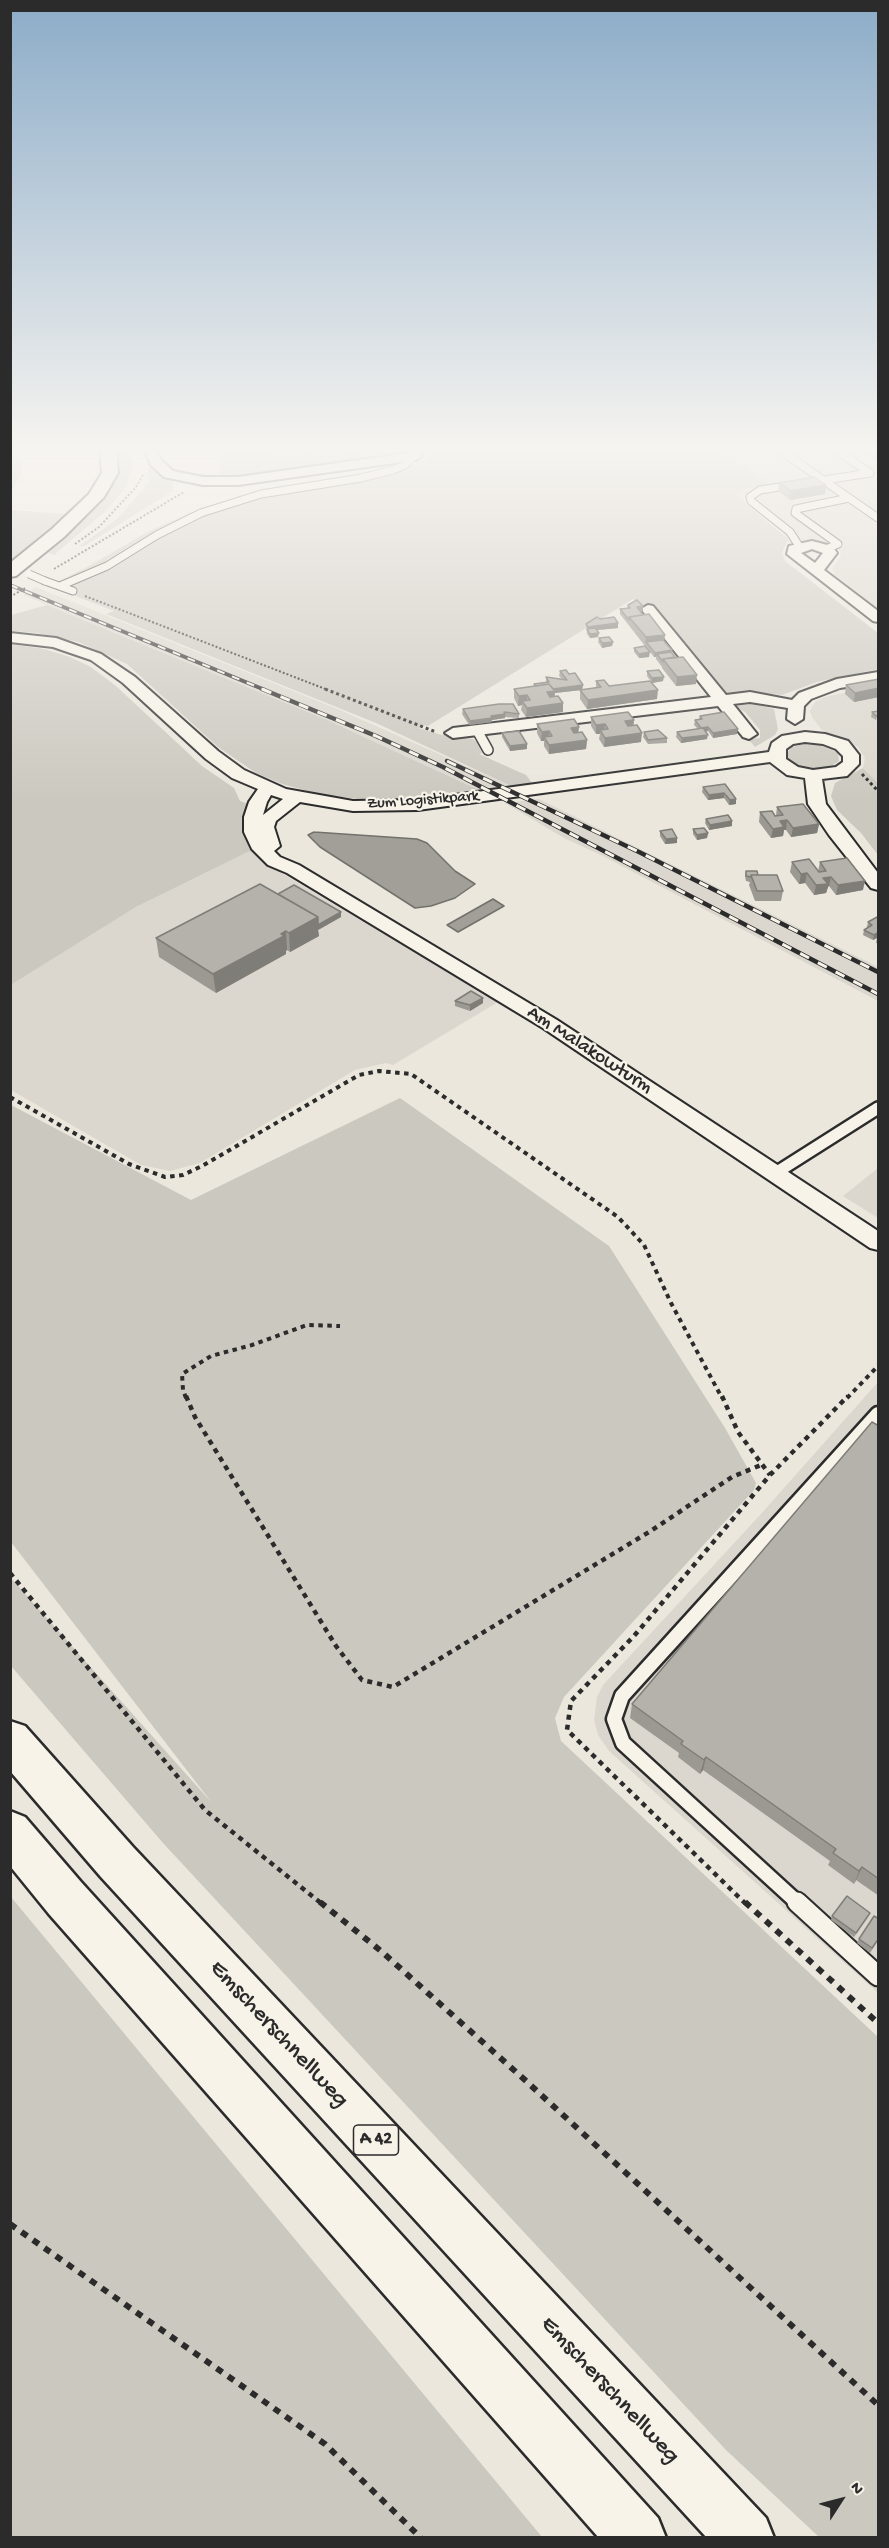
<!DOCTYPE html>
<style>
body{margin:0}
#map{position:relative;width:889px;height:2548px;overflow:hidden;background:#ebe7dd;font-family:"Gochi Hand",sans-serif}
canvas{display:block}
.frame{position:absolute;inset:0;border:12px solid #2b2b2b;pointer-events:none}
.north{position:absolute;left:811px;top:2470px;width:60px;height:60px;-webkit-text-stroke:4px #f7f3e8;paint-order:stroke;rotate:54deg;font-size:16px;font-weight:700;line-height:24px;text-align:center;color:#2b2b2b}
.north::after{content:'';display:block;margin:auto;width:21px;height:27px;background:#2b2b2b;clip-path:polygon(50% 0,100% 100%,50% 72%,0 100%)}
</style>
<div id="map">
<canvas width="889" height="2548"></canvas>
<div class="frame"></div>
<div class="north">N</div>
</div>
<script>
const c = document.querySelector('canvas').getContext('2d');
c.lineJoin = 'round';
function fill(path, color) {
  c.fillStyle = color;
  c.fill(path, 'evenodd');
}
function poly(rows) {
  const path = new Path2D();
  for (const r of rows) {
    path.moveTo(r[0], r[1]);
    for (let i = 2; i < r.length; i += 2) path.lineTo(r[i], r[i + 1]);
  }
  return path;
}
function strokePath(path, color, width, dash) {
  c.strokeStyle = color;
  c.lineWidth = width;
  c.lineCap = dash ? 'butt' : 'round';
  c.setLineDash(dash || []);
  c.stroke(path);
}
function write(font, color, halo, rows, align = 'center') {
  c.font = font + ' "Gochi Hand",sans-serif';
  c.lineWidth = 4.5;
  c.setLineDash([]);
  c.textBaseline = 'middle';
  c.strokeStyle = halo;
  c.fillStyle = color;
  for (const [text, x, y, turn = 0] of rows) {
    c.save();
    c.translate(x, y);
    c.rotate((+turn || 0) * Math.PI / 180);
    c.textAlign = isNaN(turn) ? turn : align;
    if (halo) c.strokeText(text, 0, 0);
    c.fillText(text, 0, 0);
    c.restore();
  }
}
const built = poly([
 [223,446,444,446,433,451,384,456],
 [719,446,878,446,878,609,835,575,833,568,841,555,838,548,814,540,788,543,783,533,738,497,736,494,740,490,769,485,718,449],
 [36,587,340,710,511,786,479,790,325,719,23,595],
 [878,685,878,783,863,768,865,758,858,747,822,730,812,717,810,711,815,702,825,697],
 [539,799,878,967,878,1001,603,856,564,838,505,803],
 [254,849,283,874,498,1002,393,1065,386,1063,355,1070,200,1163,170,1171,141,1165,11,1090,11,985,136,907],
 [878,1168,878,1218,843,1196],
 [878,1382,878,1993,609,1751,598,1735,594,1720,597,1697,603,1685,760,1515]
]);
const green = poly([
 [10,446,21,460,21,475,11,492],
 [116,446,128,446,133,464,126,487,107,510,54,555,47,552,95,508,119,478],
 [444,446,719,446,718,449,769,485,740,490,736,495,788,539,782,553,785,561,878,633,878,669,817,682,782,695,750,692,725,695,633,599,428,726,423,725,418,728,442,735,473,739,477,742,482,753,479,754,526,775,532,783,511,786,376,723,106,614,114,611,50,586,89,566,149,531,192,512,251,494,377,477,428,459,430,451],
 [222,447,384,456,240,476,219,475],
 [147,460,159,472,173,480,173,491,86,545,78,547,117,519,149,482],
 [10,510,67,514,53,532,15,560,11,558],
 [47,605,325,719,479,790,398,799,359,799,323,795,282,784,256,773,218,747,127,664,78,642,37,633,11,631,11,615],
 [11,644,44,649,70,657,91,667,116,686,202,766,234,788,240,801,248,804,244,824,254,849,136,907,11,985],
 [754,704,774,709,778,729,775,735,755,747,748,739,760,738,760,730,745,712,734,706],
 [804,744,817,744,830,748,838,754,839,761,832,766,819,769,799,766,789,760,787,753,792,747],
 [863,768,878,783,878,855,861,833,837,810,831,796,835,783],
 [400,1098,609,1246,725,1428,756,1483,754,1490,564,1697,555,1718,561,1741,878,2037,878,2537,819,2537,726,2450,163,1843,11,1666,11,1578,212,1803,11,1542,11,1105,191,1200],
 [11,1897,542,2537,11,2537]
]);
const water = poly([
 [303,446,391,446,392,450,377,453,343,453,300,447,303,446],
 [314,832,417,839,427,843,455,871,475,884,455,898,431,906,415,908,320,847,308,835,314,832],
 [493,899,504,906,458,932,447,925,493,899]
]);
const pathFar4 = poly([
 [75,544,99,527,136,487,144,473],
 [54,569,184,492],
 [85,596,328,690],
 [10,597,25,588]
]);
const pathFar3 = poly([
 [325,689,436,732],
 [862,774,878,791]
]);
const pathFar2 = poly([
 [10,1097,129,1164,165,1177,183,1175,202,1166,359,1075,379,1071,411,1074,618,1217,644,1245,671,1303,722,1398],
 [186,1398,183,1390,182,1374,211,1356,252,1345,307,1325,340,1326],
 [847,1398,878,1366]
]);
const pathFar1 = poly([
 [186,1396,195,1417,336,1646,362,1680,393,1687,649,1532,732,1477,761,1465],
 [722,1396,738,1432,770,1475],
 [10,1573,205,1810,322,1904],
 [746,1904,567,1730,571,1701,634,1636,770,1475,848,1396]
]);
const path = poly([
 [320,1902,381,1951,525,2080,878,2405],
 [745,1902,878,2023],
 [10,2224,325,2444,421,2538]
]);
const serviceFar4 = poly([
 [774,446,849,498],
 [799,546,790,532,751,501,750,497,760,490,870,473,830,446],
 [826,549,838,544,795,513,796,509,849,498,878,518],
 [45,581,73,591],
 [60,586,107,566,157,535,201,513,261,494,361,478,393,470,405,465,424,446]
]);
const serviceFar3 = poly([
 [478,732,488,750]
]);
const serviceFar2 = poly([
 [774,1174,878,1108]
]);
const serviceFar1 = poly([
 [799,1904,623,1743,614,1719,622,1696,878,1414]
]);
const service = poly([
 [797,1902,878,1976]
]);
const minor = poly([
 [142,446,154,446,161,460,173,471,203,477,238,477,416,452,422,456,416,460,238,485,203,485,164,477,151,465,142,446],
 [812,541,831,546,835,550,837,553,824,570,878,611,878,622,873,621,787,554,789,546,812,541],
 [812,549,823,553,815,563,801,553,812,549],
 [648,605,653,606,726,695,750,692,792,700,799,693,837,679,878,672,878,682,840,688,811,699,804,706,803,719,795,724,787,719,788,708,750,702,733,704,757,734,749,739,743,737,718,706,453,738,445,733,453,728,711,697,641,609,648,605],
 [10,633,56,638,101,654,135,677,218,751,244,770,286,789,353,801,418,800,769,752,772,743,782,736,805,732,825,734,848,741,859,755,859,764,847,776,822,779,826,804,878,873,878,890,871,888,829,835,808,804,805,778,787,775,770,762,418,810,353,811,300,802,276,821,274,827,280,846,274,851,280,857,299,865,557,1020,878,1231,878,1250,870,1248,543,1028,287,873,268,865,252,849,244,832,244,817,249,802,258,789,232,778,206,759,123,683,91,660,53,647,10,642,10,633],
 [805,742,823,744,836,749,843,756,843,762,836,767,813,770,798,767,786,759,786,749,793,744,805,742],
 [271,795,283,799,263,815,267,802,271,795]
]);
const tertiary = poly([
 [100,446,116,446,118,473,104,497,64,537,16,576,10,577,10,563,52,529,89,494,102,473,100,446]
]);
const motorway = poly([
 [10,1721,25,1726,133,1847,766,2518,774,2538,707,2538,101,1877,10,1771,10,1721],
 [10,1811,25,1817,81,1882,658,2518,666,2538,599,2538,49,1914,10,1866,10,1811]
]);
const railFar1 = poly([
 [10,585,265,690]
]);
const rail = poly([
 [262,689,376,736,443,767,878,994],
 [447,761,639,852,878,972]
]);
const serviceBridge = poly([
 [29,574,45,581]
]);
const wall = poly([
 [852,446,879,446,879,463],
 [779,483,826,485,825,494,790,500,778,491],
 [628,605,643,606,643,611,640,611,696,684,676,686,662,668,662,667,656,659,656,657,654,657,645,646,649,657,639,658,634,652,634,648,645,646,620,614,620,609,627,608],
 [600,619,618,623,618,628,597,630,598,637,590,638,587,634,586,624],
 [599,638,613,642,612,646,602,648,598,642],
 [560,671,569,674,583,685,582,690,596,688,596,681,609,686,657,699,587,709,580,699,580,690,555,693,554,696,563,703,563,712,526,717,521,710,522,705,518,706,514,698,514,689,534,686,534,684,546,682,546,677,562,679,559,676],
 [647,671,663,681,652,683,647,676],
 [879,679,879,697,854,702,845,694,846,685],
 [463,709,519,714,519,718,505,717,505,718,492,720,492,722,469,725,462,714],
 [879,711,876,720,871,717,872,712],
 [700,716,737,734,713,738,708,731,706,732,707,739,681,743,676,737,677,732,698,729,694,725,695,720,699,719],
 [591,717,634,720,633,725,641,742,604,747,599,739,600,734,596,734,591,726],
 [537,724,578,732,587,740,586,749,549,754,544,746,544,741,541,741,537,733],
 [644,732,667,738,667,743,648,744,643,737],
 [502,733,527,744,527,749,510,751,502,737],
 [725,784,736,804,729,805,724,798,708,800,702,792,703,787],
 [777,807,819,824,817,833,791,837,786,830,784,830,783,836,771,838,759,822,760,812,776,816],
 [706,819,732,821,732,826,709,830,705,823],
 [693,829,708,833,707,838,697,840,693,834],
 [660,831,677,843,665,844,660,836],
 [792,862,818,871,820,862,863,890,836,895,829,886,828,887,826,893,814,895,805,883,799,884,790,872],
 [746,871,758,875,783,891,781,901,755,901,749,885,750,882,746,881,745,876],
 [278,894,341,912,341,917,318,930,319,936,290,952,287,950,286,951,286,954,216,993,159,957,156,938],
 [879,916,879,944,876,943,877,938,873,940,863,935,864,930,868,927,867,927,868,922],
 [483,998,483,1003,470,1011,455,1006,455,1001],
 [879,1426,879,1896,856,1880,854,1884,828,1865,830,1861,703,1770,700,1774,678,1757,679,1753,630,1718,632,1704],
 [832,1916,868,1917,854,1937,831,1920],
 [879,1919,879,1939,870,1953,857,1943,859,1939]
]);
const shadedWall = poly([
 [826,485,825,494,790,500,791,491],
 [643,606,643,611,636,612,637,607],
 [618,623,618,628,588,631,588,627],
 [599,633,598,637,590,638,590,634],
 [665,635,664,644,646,642,645,646,646,637],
 [613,642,612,646,602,648,602,643],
 [672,650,671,655,657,654,656,657,654,657,655,653],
 [650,652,649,657,639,658,639,654],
 [697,675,696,684,676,686,677,677],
 [664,677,663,681,652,683,652,678],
 [583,685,582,690,555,693,554,701,538,690],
 [879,688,879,697,854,702,855,693],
 [658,690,657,699,587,709,588,700],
 [527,695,527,704,522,701,522,705,518,706,519,696],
 [563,703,563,712,526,717,527,708],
 [505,714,505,718,492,720,492,722,469,725,470,721,491,716],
 [634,720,633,729,624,730,625,721],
 [605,724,604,733,600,730,600,734,596,734,596,725],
 [579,727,578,736,570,737,571,728],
 [708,727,708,731,700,732,701,728],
 [738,729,737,734,713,738,713,733],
 [549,731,549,740,544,737,544,741,541,741,542,732],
 [642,733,641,742,604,747,605,738],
 [708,735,707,739,681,743,682,738],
 [587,740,586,749,549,754,549,745],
 [527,744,527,749,510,751,510,746],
 [724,793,724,798,708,800,709,795],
 [736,799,736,804,729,805,730,800],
 [787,820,786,830,784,830,783,836,771,838,773,829,780,821],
 [732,821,732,826,709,830,710,825],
 [819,824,817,833,791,837,793,828],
 [708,833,707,838,697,840,697,835],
 [677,838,677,843,665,844,666,839],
 [807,873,805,883,799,884,801,874],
 [831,877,829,886,828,887,826,893,814,895,816,885,823,878],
 [865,881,863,890,836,895,838,885],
 [341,912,341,917,318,930,319,936,290,952,289,933,318,917],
 [286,931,287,950,286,951,286,954,216,993,213,974],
 [879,932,877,938,873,940,874,935],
 [483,998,483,1003,470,1011,470,1005],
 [706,1757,703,1770,700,1774,704,1760],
 [862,1867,856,1880,854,1884,859,1871]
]);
const building = poly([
 [859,446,879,446,879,458,859,446],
 [814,477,826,485,791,491,779,483,814,477],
 [637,600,643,606,637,607,643,615,629,617,629,620,620,609,630,608,628,605,637,600],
 [649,614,665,635,646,637,629,617,649,614],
 [597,617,600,619,614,617,618,623,588,627,586,624,597,617],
 [595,628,599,633,590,634,587,629,595,628],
 [609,637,613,642,602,643,599,638,609,637],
 [663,640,672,650,655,653,646,642,663,640],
 [645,646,650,652,639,654,634,648,645,646],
 [671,652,675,657,663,659,663,662,657,654,671,652],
 [683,657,697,675,677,677,663,659,683,657],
 [566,670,569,674,575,673,583,685,553,689,549,684,536,686,534,684,549,682,546,677,567,680,560,671,566,670],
 [659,670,664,677,652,678,647,671,659,670],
 [879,679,879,688,855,693,846,685,879,679],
 [604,680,609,686,650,681,658,690,588,700,580,690,601,687,596,681,604,680],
 [549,684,555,691,547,692,550,697,558,696,563,703,527,708,522,701,530,700,527,695,519,696,514,689,549,684],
 [499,704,513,704,519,714,504,712,505,714,491,716,492,718,470,721,463,709,499,704],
 [879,711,879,715,876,716,872,712,879,711],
 [628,712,634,720,625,721,628,726,637,725,642,733,605,738,600,730,608,729,605,724,596,725,591,717,628,712],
 [724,712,738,729,713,733,708,727,701,728,695,720,702,719,700,716,724,712],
 [574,719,579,727,571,728,574,733,582,732,587,740,549,745,544,737,552,736,549,731,542,732,537,724,574,719],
 [703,728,708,735,682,738,677,732,703,728],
 [658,730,667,738,648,740,644,732,658,730],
 [519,731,527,744,510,746,502,733,519,731],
 [725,784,736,799,730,800,724,793,709,795,703,787,725,784],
 [803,804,819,824,793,828,787,820,780,821,784,827,773,829,760,812,772,811,775,816,783,815,777,807,803,804],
 [728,815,732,821,710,825,706,819,728,815],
 [704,828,708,833,697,835,693,829,704,828],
 [672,829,677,838,666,839,660,831,672,829],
 [847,858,865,881,838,885,831,877,823,878,828,884,816,885,807,873,801,874,792,862,809,859,819,872,826,871,820,862,847,858],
 [746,871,757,871,758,875,751,875,751,877,746,876,746,871],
 [751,875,777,875,783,891,757,891,751,875],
 [260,884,318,917,289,933,286,931,281,934,284,936,213,974,156,938,260,884],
 [294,885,341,912,318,925,318,917,278,894,294,885],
 [879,916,879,932,874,935,864,930,872,925,868,922,879,916],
 [471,991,483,998,470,1005,455,1001,471,991],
 [872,1422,879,1426,879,1879,862,1867,859,1871,833,1853,836,1849,706,1757,704,1760,681,1744,683,1741,632,1704,872,1422],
 [847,1896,870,1913,856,1933,832,1916,847,1896],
 [874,1916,879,1919,879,1938,872,1948,859,1939,874,1916]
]);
const farStreetnames = [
 ["Zum Logistikpark",423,801,-4]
];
const shields = [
 [376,2140,45]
];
const shieldNames = [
 ["A 42",376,2140]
];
const streetNames = [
 ["Am Malakowturm",589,1051,33]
];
const nearStreetnames = [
 ["Emscherschnellweg",278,2035,47],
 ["Emscherschnellweg",609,2391,47]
];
fill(built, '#dbd7ce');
fill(green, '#cbc8bf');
fill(water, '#a29f98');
strokePath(water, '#72716c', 1.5);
strokePath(serviceFar4, '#2b2b2b', 9);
strokePath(serviceFar3, '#2b2b2b', 12);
strokePath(serviceFar2, '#2b2b2b', 16);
strokePath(serviceFar1, '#2b2b2b', 19);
strokePath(service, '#2b2b2b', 23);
strokePath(minor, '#2b2b2b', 4);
strokePath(tertiary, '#2b2b2b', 4);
strokePath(motorway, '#2b2b2b', 5);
strokePath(pathFar4, '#2b2b2b', 2, [2, 2]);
strokePath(pathFar3, '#2b2b2b', 3, [3, 3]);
strokePath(pathFar2, '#2b2b2b', 4, [4.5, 4.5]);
strokePath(pathFar1, '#2b2b2b', 4.5, [5, 5]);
strokePath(path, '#2b2b2b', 6, [7, 7]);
strokePath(serviceFar4, '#f7f3e8', 7);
strokePath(serviceFar3, '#f7f3e8', 9);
strokePath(serviceFar2, '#f7f3e8', 11);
strokePath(serviceFar1, '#f7f3e8', 14);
strokePath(service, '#f7f3e8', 19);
fill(minor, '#f7f3e8');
fill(tertiary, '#f7f3e8');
fill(motorway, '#f7f3e8');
strokePath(railFar1, '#2b2b2b', 4);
strokePath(rail, '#2b2b2b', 4.5);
strokePath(railFar1, '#f7f3e8', 2, [8]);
strokePath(rail, '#f7f3e8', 3, [10]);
strokePath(serviceBridge, '#2b2b2b', 9, []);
strokePath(serviceBridge, '#f7f3e8', 7);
fill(wall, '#9c9993');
fill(shadedWall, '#7f7d78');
fill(building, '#b5b2ab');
strokePath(building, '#7f7d78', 1.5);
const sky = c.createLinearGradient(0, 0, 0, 803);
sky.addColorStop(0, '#8cacc8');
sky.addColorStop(0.56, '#f6f4f0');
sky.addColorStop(1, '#f6f4f000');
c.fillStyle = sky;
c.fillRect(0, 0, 889, 803);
write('16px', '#2b2b2b', '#f7f3e8', farStreetnames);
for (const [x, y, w] of shields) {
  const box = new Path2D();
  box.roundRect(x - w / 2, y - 15, w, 30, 4.5);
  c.fillStyle = '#f7f3e8';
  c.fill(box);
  strokePath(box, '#2b2b2b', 1.5);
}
write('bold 18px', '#2b2b2b', null, shieldNames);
write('20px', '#2b2b2b', '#f7f3e8', streetNames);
write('24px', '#2b2b2b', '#f7f3e8', nearStreetnames);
</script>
